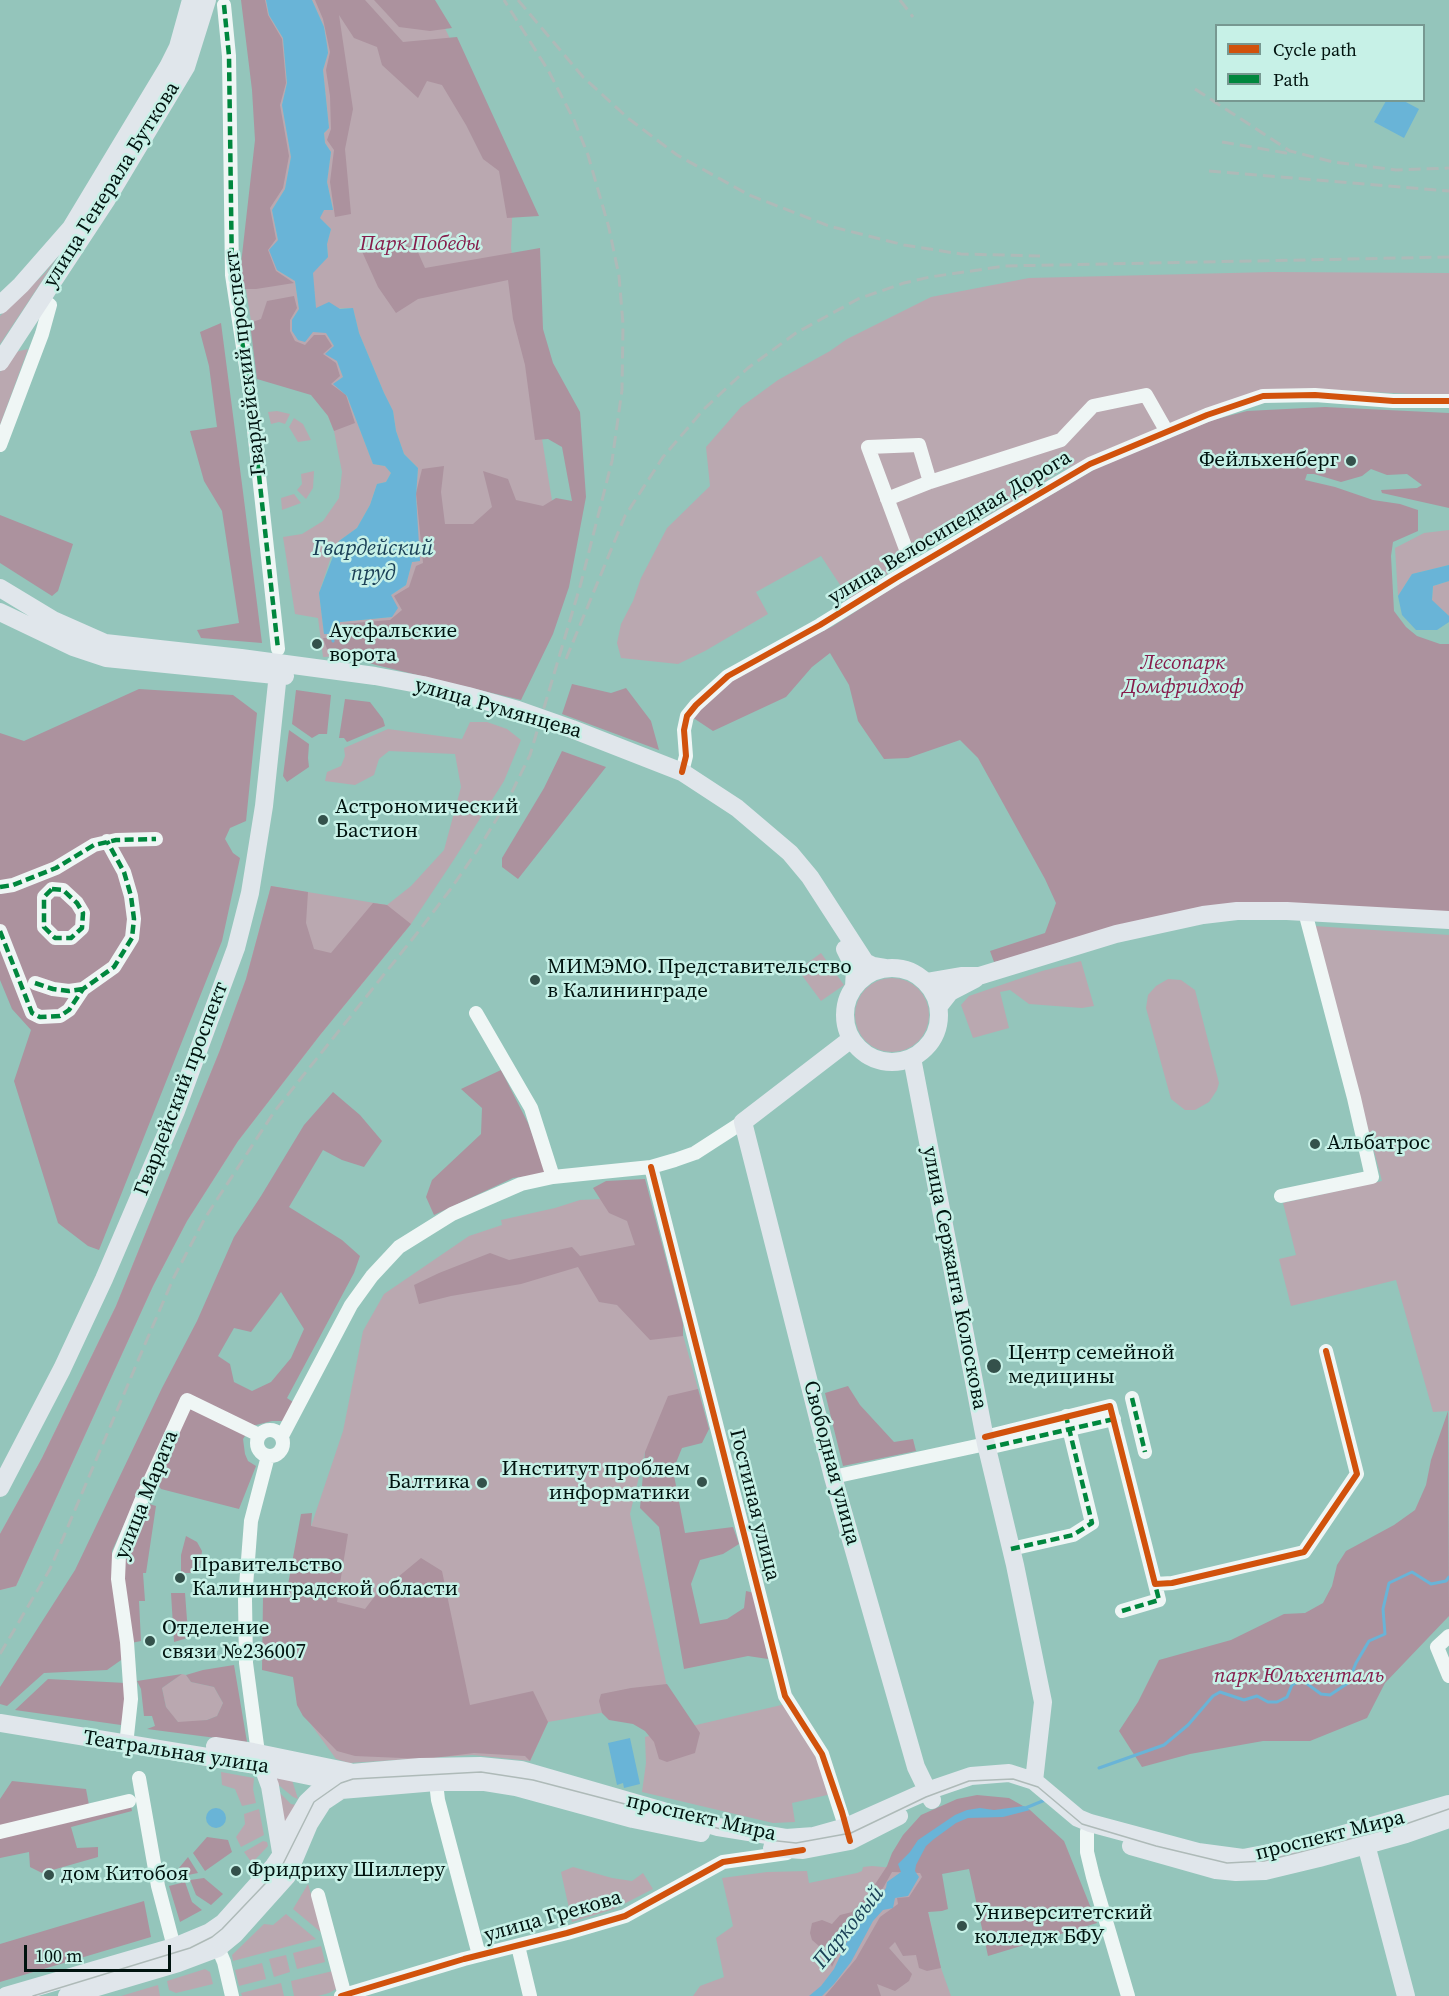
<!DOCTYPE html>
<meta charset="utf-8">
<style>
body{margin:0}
#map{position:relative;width:1449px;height:1996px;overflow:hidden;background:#94c5bb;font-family:"Source Serif 4",serif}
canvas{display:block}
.legend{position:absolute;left:1215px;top:24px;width:210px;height:78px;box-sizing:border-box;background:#c7f1e7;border:2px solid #779891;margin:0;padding:8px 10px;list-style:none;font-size:18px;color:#00130f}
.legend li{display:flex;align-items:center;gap:12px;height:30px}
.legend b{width:30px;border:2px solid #779891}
.scale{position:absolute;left:24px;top:1945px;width:147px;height:27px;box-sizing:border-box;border:3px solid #00130f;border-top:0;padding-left:8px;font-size:18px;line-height:21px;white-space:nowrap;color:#00130f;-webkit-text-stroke:4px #c7f1e7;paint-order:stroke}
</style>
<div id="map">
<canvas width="1449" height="1996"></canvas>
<ul class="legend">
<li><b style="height:8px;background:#d1520c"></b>Cycle path</li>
<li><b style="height:8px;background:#00873e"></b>Path</li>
</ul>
<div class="scale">100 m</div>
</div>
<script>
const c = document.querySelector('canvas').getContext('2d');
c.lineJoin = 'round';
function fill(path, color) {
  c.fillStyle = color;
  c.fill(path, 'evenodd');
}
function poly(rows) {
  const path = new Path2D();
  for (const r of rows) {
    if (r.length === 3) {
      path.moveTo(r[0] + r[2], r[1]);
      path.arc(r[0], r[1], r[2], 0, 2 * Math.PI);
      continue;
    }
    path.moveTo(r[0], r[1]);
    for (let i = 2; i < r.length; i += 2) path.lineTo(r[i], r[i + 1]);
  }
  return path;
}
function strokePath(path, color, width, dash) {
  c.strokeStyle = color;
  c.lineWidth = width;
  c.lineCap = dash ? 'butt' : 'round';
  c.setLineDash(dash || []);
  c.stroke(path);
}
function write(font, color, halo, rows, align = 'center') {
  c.font = font + ' "Source Serif 4",serif';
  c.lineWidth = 5;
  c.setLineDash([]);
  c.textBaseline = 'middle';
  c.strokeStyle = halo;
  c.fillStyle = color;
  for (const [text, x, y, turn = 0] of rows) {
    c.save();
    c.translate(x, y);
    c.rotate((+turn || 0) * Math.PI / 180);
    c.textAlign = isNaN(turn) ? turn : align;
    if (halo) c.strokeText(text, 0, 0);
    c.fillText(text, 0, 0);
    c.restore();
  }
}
const green = poly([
 [245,0,266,0,269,15,283,38,287,83,282,105,291,157,285,189,272,210,278,240,277,270,295,281,299,309,292,320,313,332,326,332,334,346,337,361,343,377,334,384,347,396,373,464,385,466,391,473,386,482,377,484,370,505,357,528,339,541,331,557,319,593,324,634,340,634,340,622,392,617,391,595,406,585,412,562,419,561,416,496,418,468,404,454,396,431,393,411,384,393,359,333,353,308,316,309,312,272,328,257,327,244,331,229,319,218,324,210,333,209,327,182,331,152,325,143,324,133,329,128,323,70,328,53,327,45,324,27,312,0,431,0,501,142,513,193,511,248,556,525,383,663,343,656,323,657,318,618,295,614,283,537,302,534,323,521,339,498,342,472,334,431,328,416,313,393,260,377,242,265,259,138],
 [58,255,38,287,0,344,0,316,45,273],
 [1271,272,1449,273,1449,396,1316,389,1149,434,1060,471,1027,493,910,558,850,600,821,556,756,592,768,614,705,651,678,664,621,658,617,643,621,624,633,601,641,578,667,528,710,486,706,447,741,407,778,380,830,351,847,339,931,297,1029,278],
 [28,349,0,425,0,372,15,352],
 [277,411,290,414,285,424,279,422,271,424,268,412],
 [294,418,303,424,311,440,298,442,289,427],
 [314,471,313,488,306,499,297,490,302,484,301,474],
 [294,494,301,503,282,510,281,498],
 [1449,530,1449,565,1412,574,1398,596,1395,548,1424,533],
 [1449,581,1449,616,1432,601,1433,586],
 [470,722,487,722,507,729,521,740,504,781,453,861,411,924,320,1035,238,1141,187,1221,153,1286,16,1586,0,1590,0,1534,42,1458,116,1306,220,1050,246,979,271,886,387,905,411,886,444,850,461,787,455,754,389,751,379,759,374,775,355,785,325,781,327,772,341,766,345,756,344,748,388,729,462,739],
 [1314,926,1449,935,1449,1411,1433,1412,1396,1280,1291,1306,1279,1259,1296,1255,1283,1203,1382,1181],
 [821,953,844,985,821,1001,798,970],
 [1081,961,1094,1006,1082,1008,1029,1004,1010,990,1000,992,1009,1028,973,1038,961,1005,969,996,1042,971],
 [892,1015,37],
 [1168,979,1181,980,1195,990,1219,1083,1217,1090,1209,1102,1195,1110,1185,1110,1171,1099,1146,1008,1148,995,1156,986],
 [645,1197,709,1429,645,1452,630,1514,670,1701,548,1722,530,1761,473,1755,349,1763,336,1759,297,1705,289,1592,343,1431,363,1331,384,1294,469,1236,502,1225,501,1220,555,1208,580,1200],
 [182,1674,186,1675,191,1682,214,1687,223,1703,217,1716,207,1720,194,1722,178,1722,174,1718,166,1707,162,1688],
 [790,1703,836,1793,792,1803,795,1822,773,1823,642,1792,646,1763,645,1737],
 [221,1772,254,1778,253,1789,256,1803,242,1806,235,1789,222,1785],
 [273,1775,292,1780,298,1799,293,1797,275,1782],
 [277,1790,291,1804,296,1805,284,1835],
 [259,1809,264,1835,241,1847,236,1837,245,1824,244,1814],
 [263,1841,267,1842,268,1846,252,1863,244,1852],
 [872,1866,927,1871,928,1911,941,1968,951,1996,693,1996,700,1986,724,1977,716,1938,733,1926,722,1878,767,1872,807,1871,809,1883,857,1873,862,1871,863,1867],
 [573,1867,612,1878,632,1881,643,1873,653,1889,614,1909,572,1922,561,1872],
 [308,1884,323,1934,293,1909],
 [286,1914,316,1939,233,1961,232,1955,264,1924,273,1925],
 [321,1946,325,1962,297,1969,293,1953],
 [286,1955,290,1972,274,1977,269,1959],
 [262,1963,266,1979,239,1986,235,1970],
 [205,1969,210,1972,213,1984,176,1993,169,1990,167,1981],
 [333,1971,338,1988,329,1993,318,1996,294,1996,291,1981],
 [281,1983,284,1996,242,1996,241,1993],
 [158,1985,160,1996,121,1996]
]);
const forest = poly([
 [241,0,265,0,268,15,282,39,286,83,280,105,289,156,283,188,270,208,276,239,268,250,276,271,294,283,256,289,243,289,241,264,255,140,252,90],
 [315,0,365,0,403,42,457,37,539,216,507,218,499,171,483,159,466,125,442,85,427,81,418,98,382,65,377,47,354,38,339,15,353,109,345,149,351,214,335,217,330,182,334,150,327,140,331,129,330,96,326,70,330,52,323,19],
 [374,0,435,0,452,28,430,31,399,27],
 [388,240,416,248,425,268,540,248,543,329,553,363,580,412,586,497,569,587,553,634,521,700,376,665,327,649,323,638,338,638,342,634,343,624,390,620,402,610,394,596,409,587,416,566,423,563,416,493,422,469,444,466,441,492,445,524,473,524,492,507,483,471,508,479,516,500,543,506,556,498,572,501,562,447,548,439,535,440,525,365,513,319,508,280,418,299,396,313,378,287,360,247],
 [294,296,297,308,290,320,290,331,295,341,305,345,314,335,325,335,332,346,323,354,336,363,340,376,331,384,346,395,355,423,334,431,328,416,311,395,257,379,250,323,261,319,267,301],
 [221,323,243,492,262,643,201,638,197,630,239,623,222,511,204,481,190,431,217,427,209,366,200,332],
 [1325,407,1449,413,1449,508,1382,493,1381,490,1417,488,1422,485,1407,474,1387,475,1371,469,1362,476,1341,482,1314,474,1307,474,1305,480,1335,487,1373,500,1400,504,1418,510,1418,531,1393,542,1391,556,1394,611,1406,627,1417,636,1440,644,1449,644,1449,913,1252,903,994,962,990,951,1045,933,1056,903,1045,879,978,758,960,740,908,758,884,759,858,721,849,685,830,653,812,667,786,697,713,731,692,717,730,680,833,626,902,582,1097,468,1213,420,1247,411],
 [0,515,73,544,58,591,52,596,0,563],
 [572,684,611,693,626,688,651,721,659,750,562,714],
 [139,689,233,695,257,713,246,821,230,828,225,839,233,853,240,858,222,941,99,1250,88,1246,58,1223,14,1081,31,1030,12,1009,0,980,0,733,24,741],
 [296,690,331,695,327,734,319,734,312,738,292,724],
 [345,699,370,702,383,719,385,726,347,742,344,738,339,738],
 [289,730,309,744,308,758,309,767,287,782,283,776],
 [562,751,606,767,518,879,502,867,502,858,544,788],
 [271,886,308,892,306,923,314,949,331,953,373,903,387,905,411,924,320,1035,238,1141,187,1221,153,1286,16,1586,0,1590,0,1534,42,1458,116,1306,220,1050,246,979],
 [501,1070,528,1123,547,1174,513,1178,434,1215,426,1197,432,1180,481,1134,482,1108,461,1089],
 [333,1092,360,1115,382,1141,364,1167,342,1160,323,1150,289,1207,342,1240,360,1256,354,1273,287,1398,296,1404,283,1421,272,1421,252,1426,182,1397,112,1551,113,1580,124,1658,107,1670,44,1673,7,1706,0,1704,0,1687,75,1570,162,1388,197,1321,234,1237,261,1196,304,1125],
 [281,1292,304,1329,291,1358,271,1382,252,1391,234,1382,230,1364,218,1356,234,1328,251,1332],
 [645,1179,683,1324,683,1336,650,1340,617,1305,599,1302,578,1267,521,1284,451,1296,419,1304,414,1285,439,1273,490,1253,509,1260,572,1247,580,1256,635,1245,627,1221,609,1213,593,1188,606,1181],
 [848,1386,860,1405,894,1442,913,1439,916,1451,843,1466,825,1393],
 [698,1389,709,1429,702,1443,682,1448,673,1470,685,1533,733,1527,739,1544,723,1554,700,1560,691,1584,700,1624,727,1619,744,1608,746,1591,755,1593,768,1659,748,1656,684,1669,659,1527,640,1508,645,1452,668,1396],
 [188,1408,247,1433,243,1439,245,1454,248,1461,256,1466,239,1509,161,1489,154,1480],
 [1448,1411,1449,1616,1385,1683,1367,1718,1310,1741,1263,1741,1190,1754,1142,1767,1119,1731,1138,1702,1159,1660,1231,1640,1284,1614,1305,1613,1323,1603,1332,1586,1337,1565,1346,1551,1394,1525,1415,1510,1426,1485,1431,1460],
 [143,1502,156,1506,146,1573,143,1573,145,1601,139,1601,141,1641,131,1643,122,1567],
 [312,1513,311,1526,348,1534,337,1602,365,1609,375,1596,421,1558,442,1571,470,1705,533,1691,548,1722,530,1761,525,1756,474,1753,425,1759,355,1756,337,1751,303,1716,297,1705,293,1677,262,1670,263,1597,287,1590,301,1514],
 [186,1536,197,1542,202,1551,199,1573,181,1573,181,1555],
 [171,1593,185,1593,187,1620,191,1637,174,1642],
 [234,1665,247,1742,147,1729,155,1726,152,1716,144,1716,141,1689,137,1681,182,1674,162,1688,166,1707,178,1722,207,1720,217,1716,223,1703,214,1687,191,1682,186,1675,203,1670],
 [48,1679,126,1683,126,1701,121,1725,15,1710],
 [667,1684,700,1733,695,1753,667,1762,659,1759,654,1742,645,1731,633,1724,609,1720,602,1713,599,1701,601,1694,631,1688],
 [12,1781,86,1789,89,1805,0,1828,0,1799],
 [977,1795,1009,1798,1030,1810,1064,1841,1097,1923,988,1956,969,1869,942,1874,948,1909,942,1911,928,1912,941,1968,927,1971,919,1968,916,1955,903,1956,895,1942,889,1948,912,1974,909,1981,895,1991,877,1984,881,1996,825,1996,856,1959,880,1917,898,1904,897,1898,909,1897,922,1877,920,1873,892,1872,883,1888,845,1939,832,1967,826,1952,812,1940,810,1933,812,1923,822,1920,832,1924,840,1915,852,1912,868,1895,887,1866,892,1853,903,1835,921,1815,957,1799],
 [131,1806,132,1811,71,1827,77,1848,98,1847,98,1857,42,1873,30,1867,29,1852,0,1858,0,1835],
 [207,1837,228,1840,232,1852,205,1871,193,1853],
 [188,1857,198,1873,188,1875,179,1868],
 [204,1878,223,1894,211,1905,196,1895,190,1880],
 [185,1882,192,1902,202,1910,180,1922,169,1886],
 [144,1901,151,1937,0,1982,0,1944]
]);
const water = poly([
 [266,0,312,0,324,27,327,45,328,53,323,70,329,128,324,133,325,143,331,152,327,182,333,210,324,210,320,218,331,229,327,244,328,257,313,273,316,308,329,302,340,309,353,308,359,333,384,393,393,411,396,431,404,454,418,468,416,496,420,561,412,562,406,585,391,595,398,608,392,617,340,622,340,634,324,634,319,593,339,541,357,528,370,505,377,484,386,482,391,473,385,466,373,464,347,396,333,384,343,377,337,361,325,354,334,346,326,333,313,332,305,342,298,340,292,331,292,320,299,309,295,281,277,270,269,250,278,240,272,210,285,189,291,157,282,105,287,83,283,38,269,15],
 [1386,101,1404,101,1419,109,1404,138,1374,122],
 [1449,565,1449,581,1433,586,1432,600,1449,616,1449,622,1437,630,1416,630,1402,615,1398,596,1412,574],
 [630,1738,640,1784,624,1788,623,1783,617,1785,608,1743],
 [1024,1806,1030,1810,1003,1817,968,1818,956,1823,934,1839,926,1846,916,1865,915,1871,919,1877,908,1896,895,1898,893,1908,883,1910,873,1921,851,1962,834,1984,822,1996,809,1996,821,1986,834,1969,852,1931,886,1888,887,1882,901,1872,898,1864,910,1852,918,1840,955,1815,967,1810,980,1808,994,1810],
 [216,1818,10]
]);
const stream = poly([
 [332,634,333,641],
 [1099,1768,1164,1745,1188,1725,1213,1696,1220,1692,1244,1700,1257,1696,1268,1702,1277,1702,1287,1697,1292,1685,1302,1680,1321,1694,1330,1695,1348,1683,1356,1663,1369,1641,1385,1634,1383,1609,1389,1583,1412,1572,1431,1584,1446,1581,1449,1577],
 [1023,1809,1045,1800]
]);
const minor = poly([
 [224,5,229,56,232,275,250,393,278,649],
 [0,445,42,334,50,305,42,299],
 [887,499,930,482],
 [913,568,868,447,919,445,930,482,1061,440,1093,406,1146,395,1167,432],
 [682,772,686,756,684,730,687,716,696,705,728,676,820,625,896,578,1090,464,1207,415,1263,396,1315,395,1393,401,1449,401],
 [0,887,13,885,56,868,94,845,116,840,156,839],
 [52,889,63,890,77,903,83,913,82,928,71,938,55,938,44,927,44,897,52,889],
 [0,931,32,1013,40,1017,60,1016,69,1010,83,989,114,967,132,938,134,919,131,896,124,872,107,841],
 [35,983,53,989,69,991,83,989],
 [476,1013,531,1108,553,1177],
 [651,1167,785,1696,822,1754,848,1835],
 [1281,1196,1372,1177,1354,1098,1305,912],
 [1132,1398,1145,1452],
 [270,1443,13],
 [282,1436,351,1305,372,1276,399,1247,452,1214,521,1184,553,1177,651,1167,675,1160,695,1153,743,1122],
 [985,1437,1110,1406,1155,1584,1172,1583,1304,1552,1357,1474,1326,1351],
 [987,1448,1114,1419],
 [833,1477,986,1444],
 [1011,1549,1073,1535,1092,1523,1066,1416],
 [1122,1611,1159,1600,1155,1584],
 [1449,1636,1437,1647,1449,1676],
 [126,1745,131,1699,127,1642,118,1579,119,1555,144,1494,187,1400,259,1435],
 [258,1753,246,1663,245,1599,251,1521,268,1456],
 [139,1778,158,1886,174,1947],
 [436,1782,438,1800,479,1955],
 [1087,1831,1087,1852,1093,1877,1128,1996],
 [0,1832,129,1801],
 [318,1895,345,1996],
 [518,1946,530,1996],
 [218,1948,224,1962,232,1996],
 [341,1996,464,1959,567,1933,625,1916,723,1862,787,1853]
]);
const major = poly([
 [0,305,21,285,71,228,168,67,178,47,191,0],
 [0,362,107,199,186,67,207,0],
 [0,588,53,620,105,643,241,658,375,676,423,685,468,696,518,710,572,729,682,772,737,808,790,853,810,877,865,962,873,966,885,968],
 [0,612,73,647,106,658,285,676],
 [845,949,855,969,854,987],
 [892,1015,47],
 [926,982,961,976,979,976,1116,934,1203,915,1237,911,1287,911,1449,920],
 [939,1006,950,992,975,979],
 [851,1039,743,1122,833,1477,916,1767,932,1800],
 [912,1058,986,1444,1015,1565,1043,1702,1034,1781],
 [0,1488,62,1369,104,1279,176,1111,236,948,250,893,264,806,279,664],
 [0,1723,256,1765,338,1782],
 [215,1746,253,1752,350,1772],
 [260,1759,270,1786,281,1852],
 [1363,1833,1406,1996],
 [1131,1846,1216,1870,1236,1872,1265,1871,1319,1858,1406,1834,1449,1819],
 [772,1848,803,1850,850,1841,899,1816],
 [6,1996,174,1947,210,1932,223,1923,273,1867,282,1854,292,1827,307,1802,329,1781,351,1773,420,1767,480,1766,521,1770,718,1827,786,1838,814,1836,846,1827,927,1791,971,1776,1009,1773,1034,1781,1078,1818,1090,1823,1198,1852,1243,1858,1295,1848,1449,1804],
 [67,1996,178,1963,218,1948,235,1934,287,1876,309,1824,323,1802,341,1790,436,1782,485,1782,516,1787,633,1819,701,1833]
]);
const tram = poly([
 [33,1996,190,1948,212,1937,222,1929,282,1866,314,1802,341,1783,353,1779,481,1772,533,1780,759,1839,796,1843,851,1833,926,1797,969,1781,1013,1779,1038,1787,1082,1824,1156,1846,1227,1863,1264,1861,1300,1852,1403,1825,1449,1809]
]);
const rail = poly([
 [518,0,583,77,629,119,677,155,749,195,829,226,904,245,961,254,1040,256],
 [900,0,913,17],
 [1195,89,1290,151,1333,162,1396,170,1449,168],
 [1222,142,1292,154],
 [1209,171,1449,191],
 [566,659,625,516,663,457,704,409,748,368,796,333,858,299,904,283,930,277,1005,266,1449,257],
 [0,1654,50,1569,148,1337,174,1277,205,1218,274,1112,418,932,450,890,479,848,507,802,530,755,581,583,612,461,622,390,623,324,619,276,609,228,588,155,574,120,548,70,504,0]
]);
const quiet = poly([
 [224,5,229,56,232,275,250,393,278,649],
 [0,887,13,885,56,868,94,845,116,840,156,839],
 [52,889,63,890,77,903,83,913,82,928,71,938,55,938,44,927,44,897,52,889],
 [0,931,32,1013,40,1017,60,1016,69,1010,83,989,114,967,132,938,134,919,131,896,124,872,107,841],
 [35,983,53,989,69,991,83,989],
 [1132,1398,1145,1452],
 [987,1448,1114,1419],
 [1011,1549,1073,1535,1092,1523,1066,1416],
 [1122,1611,1159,1600,1155,1584]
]);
const cycleway = poly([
 [682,772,686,756,684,730,687,716,696,705,728,676,820,625,896,578,1090,464,1207,415,1263,396,1315,395,1393,401,1449,401],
 [651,1167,785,1696,822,1754,842,1812,850,1841],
 [985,1437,1110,1406,1155,1584,1172,1583,1304,1552,1357,1474,1326,1351],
 [341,1996,464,1959,567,1933,625,1916,723,1862,803,1850]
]);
const markers = [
 [1351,461,6,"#34514b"],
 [317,644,6,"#34514b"],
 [323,820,6,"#34514b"],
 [535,980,6,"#34514b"],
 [1315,1144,6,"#34514b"],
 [994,1366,8,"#34514b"],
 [702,1482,6,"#34514b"],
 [482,1483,6,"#34514b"],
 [180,1578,6,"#34514b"],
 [150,1641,6,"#34514b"],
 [236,1871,6,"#34514b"],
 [49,1875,6,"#34514b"],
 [962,1926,6,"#34514b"]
];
const streetNames = [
 ["улица Генерала Буткова",112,185,-58],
 ["Гвардейский проспект",246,363,-97],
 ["улица Велосипедная Дорога",950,528,-31],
 ["улица Румянцева",498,709,16],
 ["Гвардейский проспект",182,1089,-69],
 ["улица Сержанта Колоскова",954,1278,79],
 ["Свободная улица",831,1463,75],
 ["улица Марата",147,1495,-68],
 ["Гостиная улица",754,1505,76],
 ["Театральная улица",176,1753,9],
 ["проспект Мира",701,1818,13],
 ["проспект Мира",1330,1836,-14],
 ["улица Грекова",553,1917,-16]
];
const parkNames = [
 ["Парк Победы",420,245],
 ["Лесопарк",1183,664],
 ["Домфридхоф",1183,688],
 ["парк Юльхенталь",1299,1677]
];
const poiNames = [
 ["Фейльхенберг",1339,461,"right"],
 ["Аусфальские",329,632],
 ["ворота",329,656],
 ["Астрономический",335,808],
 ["Бастион",335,832],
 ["МИМЭМО. Представительство",547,968],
 ["в Калининграде",547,992],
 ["Альбатрос",1327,1144],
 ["Центр семейной",1008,1354],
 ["медицины",1008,1378],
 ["Институт проблем",690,1470,"right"],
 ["информатики",690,1494,"right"],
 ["Балтика",470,1483,"right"],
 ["Правительство",192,1566],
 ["Калининградской области",192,1590],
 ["Отделение",162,1629],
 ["связи №236007",162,1653],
 ["Фридриху Шиллеру",248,1871],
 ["дом Китобоя",61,1875],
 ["Университетский",974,1914],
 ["колледж БФУ",974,1938]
];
const waterNames = [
 ["Гвардейский",373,549],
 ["пруд",373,574],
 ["Парковый",849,1928,-51]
];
fill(green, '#baa8b0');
fill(forest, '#ac929e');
fill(water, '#69b4d7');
strokePath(stream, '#69b4d7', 3);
strokePath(minor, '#eff6f5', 14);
strokePath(major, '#e0e6eb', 18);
strokePath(tram, '#aebab8', 1.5);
strokePath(rail, '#aebab8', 3, [12, 6]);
strokePath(quiet, '#00873e', 4.5, [9, 4.5]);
strokePath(cycleway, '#d1520c', 6);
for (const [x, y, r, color] of markers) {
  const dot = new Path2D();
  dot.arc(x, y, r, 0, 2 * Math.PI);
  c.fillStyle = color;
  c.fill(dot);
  strokePath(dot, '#c7f1e7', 2);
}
write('21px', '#00130f', '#c7f1e7', streetNames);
write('italic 21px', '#861c4b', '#c7f1e7', parkNames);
write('21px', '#00130f', '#c7f1e7', poiNames, 'left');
write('italic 22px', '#1b4057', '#c7f1e7', waterNames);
</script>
